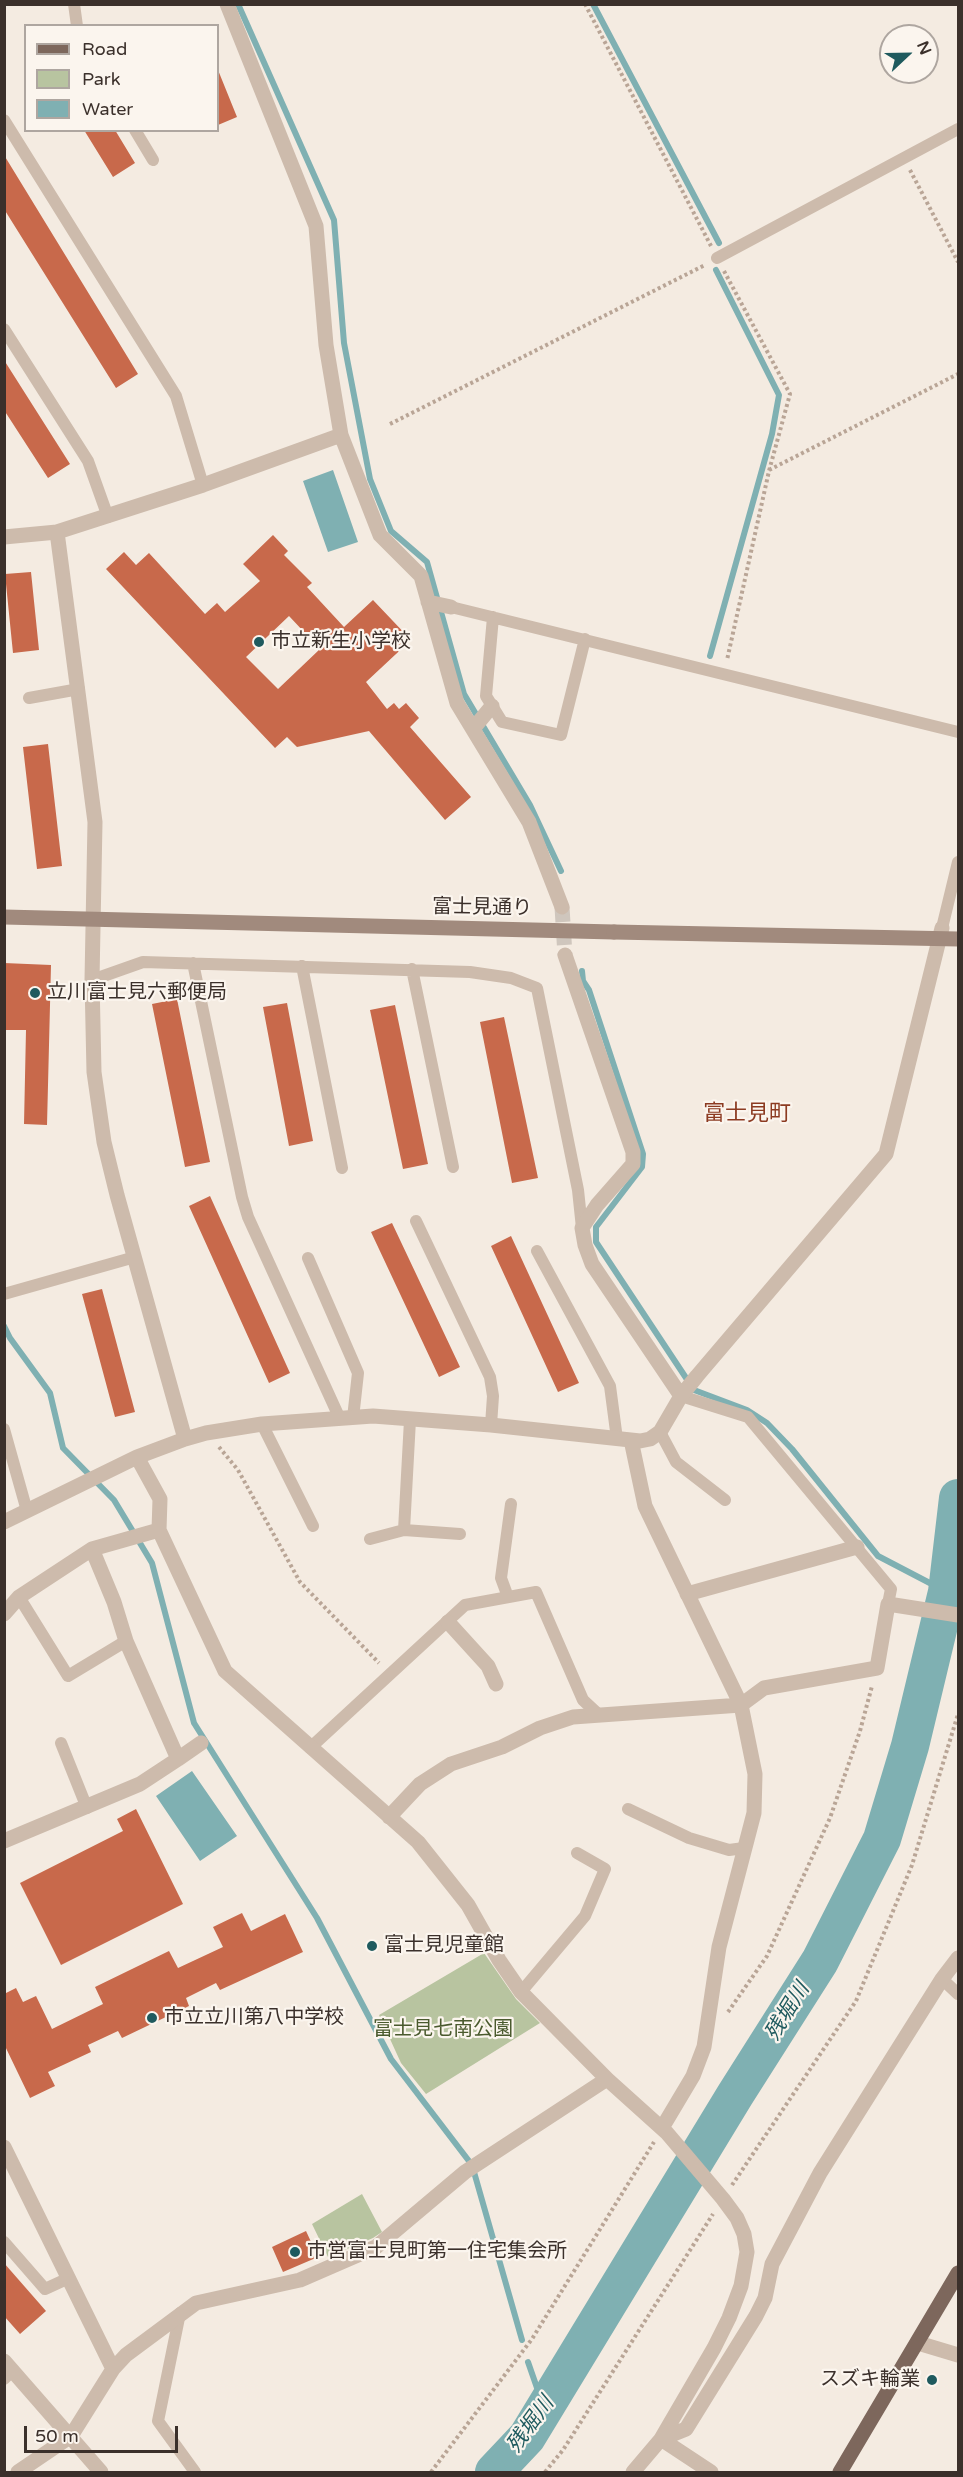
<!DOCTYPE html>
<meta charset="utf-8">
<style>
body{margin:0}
#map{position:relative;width:963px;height:2477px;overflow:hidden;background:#f4ebe1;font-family:"Varela Round",sans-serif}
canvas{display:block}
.frame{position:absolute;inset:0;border:6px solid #3b302b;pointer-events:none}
.legend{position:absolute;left:24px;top:24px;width:195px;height:108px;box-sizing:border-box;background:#fbf5ee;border:2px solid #aea6a0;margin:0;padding:8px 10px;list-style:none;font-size:18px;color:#3b302b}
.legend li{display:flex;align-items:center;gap:12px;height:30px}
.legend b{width:30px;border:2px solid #aea6a0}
.north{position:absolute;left:879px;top:24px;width:60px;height:60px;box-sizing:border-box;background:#fbf5ee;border:2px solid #aea6a0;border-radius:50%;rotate:68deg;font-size:16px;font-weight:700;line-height:24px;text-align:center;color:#3b302b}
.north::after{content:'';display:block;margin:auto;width:21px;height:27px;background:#1f5a5e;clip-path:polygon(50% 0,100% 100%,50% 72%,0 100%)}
.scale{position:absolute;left:24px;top:2426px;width:154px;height:27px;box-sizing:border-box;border:3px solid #3b302b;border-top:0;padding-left:8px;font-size:18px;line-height:21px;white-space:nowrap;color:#3b302b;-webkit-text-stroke:4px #fbf5ee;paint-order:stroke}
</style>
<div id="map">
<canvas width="963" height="2477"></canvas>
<div class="frame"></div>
<ul class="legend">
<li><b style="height:8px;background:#7d675c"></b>Road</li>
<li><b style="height:16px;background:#b8c4a0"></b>Park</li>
<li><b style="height:16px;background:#7fb0b2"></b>Water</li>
</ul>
<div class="north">N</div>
<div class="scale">50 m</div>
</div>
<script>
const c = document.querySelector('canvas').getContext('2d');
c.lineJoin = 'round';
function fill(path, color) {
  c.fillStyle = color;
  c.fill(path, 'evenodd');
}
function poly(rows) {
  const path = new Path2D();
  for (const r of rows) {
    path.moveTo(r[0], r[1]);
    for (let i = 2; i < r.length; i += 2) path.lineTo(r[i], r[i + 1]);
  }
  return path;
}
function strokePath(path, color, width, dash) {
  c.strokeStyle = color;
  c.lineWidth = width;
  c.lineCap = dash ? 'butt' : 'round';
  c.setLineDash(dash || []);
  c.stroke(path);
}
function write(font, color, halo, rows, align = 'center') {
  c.font = font + ' "Varela Round","Noto Sans JP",sans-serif';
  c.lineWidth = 4.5;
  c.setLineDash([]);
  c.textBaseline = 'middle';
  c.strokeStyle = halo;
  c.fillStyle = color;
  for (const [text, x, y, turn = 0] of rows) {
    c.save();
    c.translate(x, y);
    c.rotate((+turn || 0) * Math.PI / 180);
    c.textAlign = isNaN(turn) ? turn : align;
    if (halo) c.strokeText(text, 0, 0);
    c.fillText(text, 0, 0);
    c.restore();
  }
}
const green = poly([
 [484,1953,516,1999,540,2023,426,2094,401,2063,379,2015],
 [362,2194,382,2232,373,2238,328,2257,312,2224]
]);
const water = poly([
 [333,470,358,542,328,552,303,481],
 [192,1771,237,1836,200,1861,156,1796]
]);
const stream = poly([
 [238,4,334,220,344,343,370,479,391,531,427,562,464,694,530,805,561,871],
 [593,4,719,243],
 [710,656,772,434,779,395,716,270],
 [582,971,583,981,589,990,643,1154,642,1167,596,1227,596,1242,694,1390,747,1410,767,1423,792,1449,878,1556,947,1592],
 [4,1326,10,1338,50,1393,63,1448,114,1500,152,1563,194,1723,317,1918,391,2059,472,2165,522,2340],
 [528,2362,544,2408]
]);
const river = poly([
 [494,2472,527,2437,735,2095,820,1961,882,1839,910,1746,947,1592,958,1498]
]);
const building = poly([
 [218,70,237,117,218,125],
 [84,130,115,130,135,163,113,177],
 [4,155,138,374,116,388,4,209],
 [4,360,70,464,48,478,4,410],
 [273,535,288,551,284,555,312,583,307,587,344,627,373,600,411,640,366,682,387,709,394,703,399,709,406,703,419,718,410,727,471,797,445,820,369,731,297,747,287,737,275,748,106,569,124,552,136,565,149,553,205,614,217,603,225,612,260,581,243,564],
 [289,616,320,649,278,689,246,657],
 [31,572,39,650,13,653,5,574],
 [48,744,62,866,37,869,23,747],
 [4,963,51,965,47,1125,24,1124,26,1030,4,1030],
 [177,999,210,1162,185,1167,152,1004],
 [287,1003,313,1141,289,1146,263,1007],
 [395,1005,428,1164,403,1169,370,1010],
 [504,1017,538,1178,512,1183,480,1022],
 [210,1196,290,1373,269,1383,189,1206],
 [392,1223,460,1367,439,1377,371,1232],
 [511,1236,579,1383,558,1392,491,1246],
 [102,1289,135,1412,115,1417,82,1294],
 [136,1809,183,1904,61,1965,20,1883,123,1831,117,1819],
 [242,1913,251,1931,285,1914,303,1952,220,1990,216,1983,186,1998,189,2006,122,2038,118,2031,88,2045,91,2052,48,2072,55,2086,30,2098,4,2044,4,1994,16,1988,23,2002,36,1996,52,2029,103,2004,95,1987,169,1951,178,1968,223,1947,213,1927],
 [306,2231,318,2257,283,2272,272,2247],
 [4,2263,46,2311,20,2334,4,2316]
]);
const streetTunnel = poly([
 [562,907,565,955]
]);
const path = poly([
 [585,4,711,246],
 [910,170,958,262],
 [724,271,790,394,769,471,727,660],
 [390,424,705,265],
 [769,470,958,374],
 [219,1447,238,1470,300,1582,379,1663],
 [728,2012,767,1956,830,1818,860,1731,872,1686],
 [732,2185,856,2001,912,1865,958,1714],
 [431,2472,532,2339,654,2142],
 [545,2472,563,2450,713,2214]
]);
const lane = poly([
 [74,4,77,26],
 [4,120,176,396,203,485],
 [135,130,153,160],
 [717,258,958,129],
 [4,329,88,461,108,517],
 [451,607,958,732],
 [493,617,486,696,502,722,561,735,585,639],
 [29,698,79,689],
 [942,928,958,862],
 [193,963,242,1197,248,1217,340,1419],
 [302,966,342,1168],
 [412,969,453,1167],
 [92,980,143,962,470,972,511,978,537,988,578,1190,582,1228],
 [416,1221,490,1377,493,1396,491,1425],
 [537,1251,610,1386,617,1439],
 [308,1258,358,1373,353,1418],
 [4,1294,135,1257],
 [681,1396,748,1417,891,1589,888,1604],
 [410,1420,404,1530,460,1534],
 [262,1424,313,1526],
 [4,1429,27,1511],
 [660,1432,676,1462,725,1500],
 [370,1539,404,1530],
 [19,1597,68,1676,126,1641],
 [508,1597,501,1578,511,1504],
 [61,1743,87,1808],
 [310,1748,465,1605,536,1592,583,1700,598,1714],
 [628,1809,689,1838,729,1850,744,1848],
 [942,1979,958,1994],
 [521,1992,585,1916,605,1869,577,1853],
 [4,2242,45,2289,69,2278],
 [180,2313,158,2421,195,2472],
 [4,2379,13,2370]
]);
const street = poly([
 [227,4,316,226,326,345,341,435,380,535,421,576,457,703,529,822,562,907],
 [4,537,57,532],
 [428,602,451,607],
 [473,729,492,706],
 [565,955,633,1152,633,1164,597,1205,582,1228,585,1245,592,1264,681,1396],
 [185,1439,117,1195,104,1142,94,1072,92,980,95,822,57,532,203,485,341,435],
 [631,1440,645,1506,741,1705,755,1774,754,1813,719,1947,704,2047,693,2076,662,2128],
 [4,1522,137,1457,185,1439,206,1433,262,1424,373,1416,491,1425,640,1441,650,1439,660,1432,681,1396,697,1376,886,1154,942,928],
 [159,1530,225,1671,418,1842,468,1905,499,1960,521,1992,607,2079],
 [687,1594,857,1547],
 [4,1614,19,1597,92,1549,159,1530,160,1499,137,1457],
 [448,1622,488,1666,496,1684],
 [178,1759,201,1743],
 [389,1817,420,1784,451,1764,502,1747,540,1728,573,1717,741,1705,764,1688,877,1668,888,1604,958,1615],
 [4,1841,140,1784,178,1759,126,1641,114,1602,92,1549],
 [4,2147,113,2369,126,2355,196,2303,300,2280,376,2247,465,2172,607,2079,667,2133,723,2199,737,2218,744,2234,747,2252,741,2286,729,2318,714,2348,661,2439,633,2472],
 [918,2343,958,2355],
 [4,2361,101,2472],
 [661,2439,686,2429,756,2316,765,2298,772,2264,820,2173,942,1979,958,1958],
 [661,2439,711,2472],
 [18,2472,71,2436,113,2369]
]);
const secondary = poly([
 [4,917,614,932]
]);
const primary = poly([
 [840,2472,958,2273]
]);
const secondaryBridge = poly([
 [614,932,958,939]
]);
const markers = [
 [259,642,6,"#1f5a5e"],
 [35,993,6,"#1f5a5e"],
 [372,1946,6,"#1f5a5e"],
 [152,2018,6,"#1f5a5e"],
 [295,2252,6,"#1f5a5e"],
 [932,2380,6,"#1f5a5e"]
];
const poiNames = [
 ["市立新生小学校",271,642],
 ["立川富士見六郵便局",47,993],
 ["富士見児童館",384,1946],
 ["市立立川第八中学校",164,2018],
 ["市営富士見町第一住宅集会所",307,2252],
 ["スズキ輪業",920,2380,"right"]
];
const streetNames = [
 ["富士見通り",482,908,1]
];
const parkNames = [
 ["富士見七南公園",443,2030]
];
const waterNames = [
 ["残堀川",788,2012,-58],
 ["残堀川",531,2425,-54]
];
const quarterNames = [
 ["富士見町",747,1114]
];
fill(green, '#b8c4a0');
fill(water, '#7fb0b2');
strokePath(stream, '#7fb0b2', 6);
strokePath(river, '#7fb0b2', 38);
fill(building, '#c8694b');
strokePath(streetTunnel, '#cfc6bd', 15, [15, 8]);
strokePath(path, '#b9a596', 4, [3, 3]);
strokePath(lane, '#cdbbac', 12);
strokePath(street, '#cdbbac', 15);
strokePath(secondary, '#a18a7d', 15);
strokePath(primary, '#7d675c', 15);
strokePath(secondaryBridge, '#a18a7d', 15);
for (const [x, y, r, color] of markers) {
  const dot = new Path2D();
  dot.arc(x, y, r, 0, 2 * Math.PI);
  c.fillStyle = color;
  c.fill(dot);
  strokePath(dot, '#fbf5ee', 2);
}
write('20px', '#3b302b', '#fbf5ee', poiNames, 'left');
write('20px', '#3b302b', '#fbf5ee', streetNames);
write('20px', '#4a5a2e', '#fbf5ee', parkNames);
write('italic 21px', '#1f5a5e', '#fbf5ee', waterNames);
write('22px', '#8c3b22', '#fbf5ee', quarterNames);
</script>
